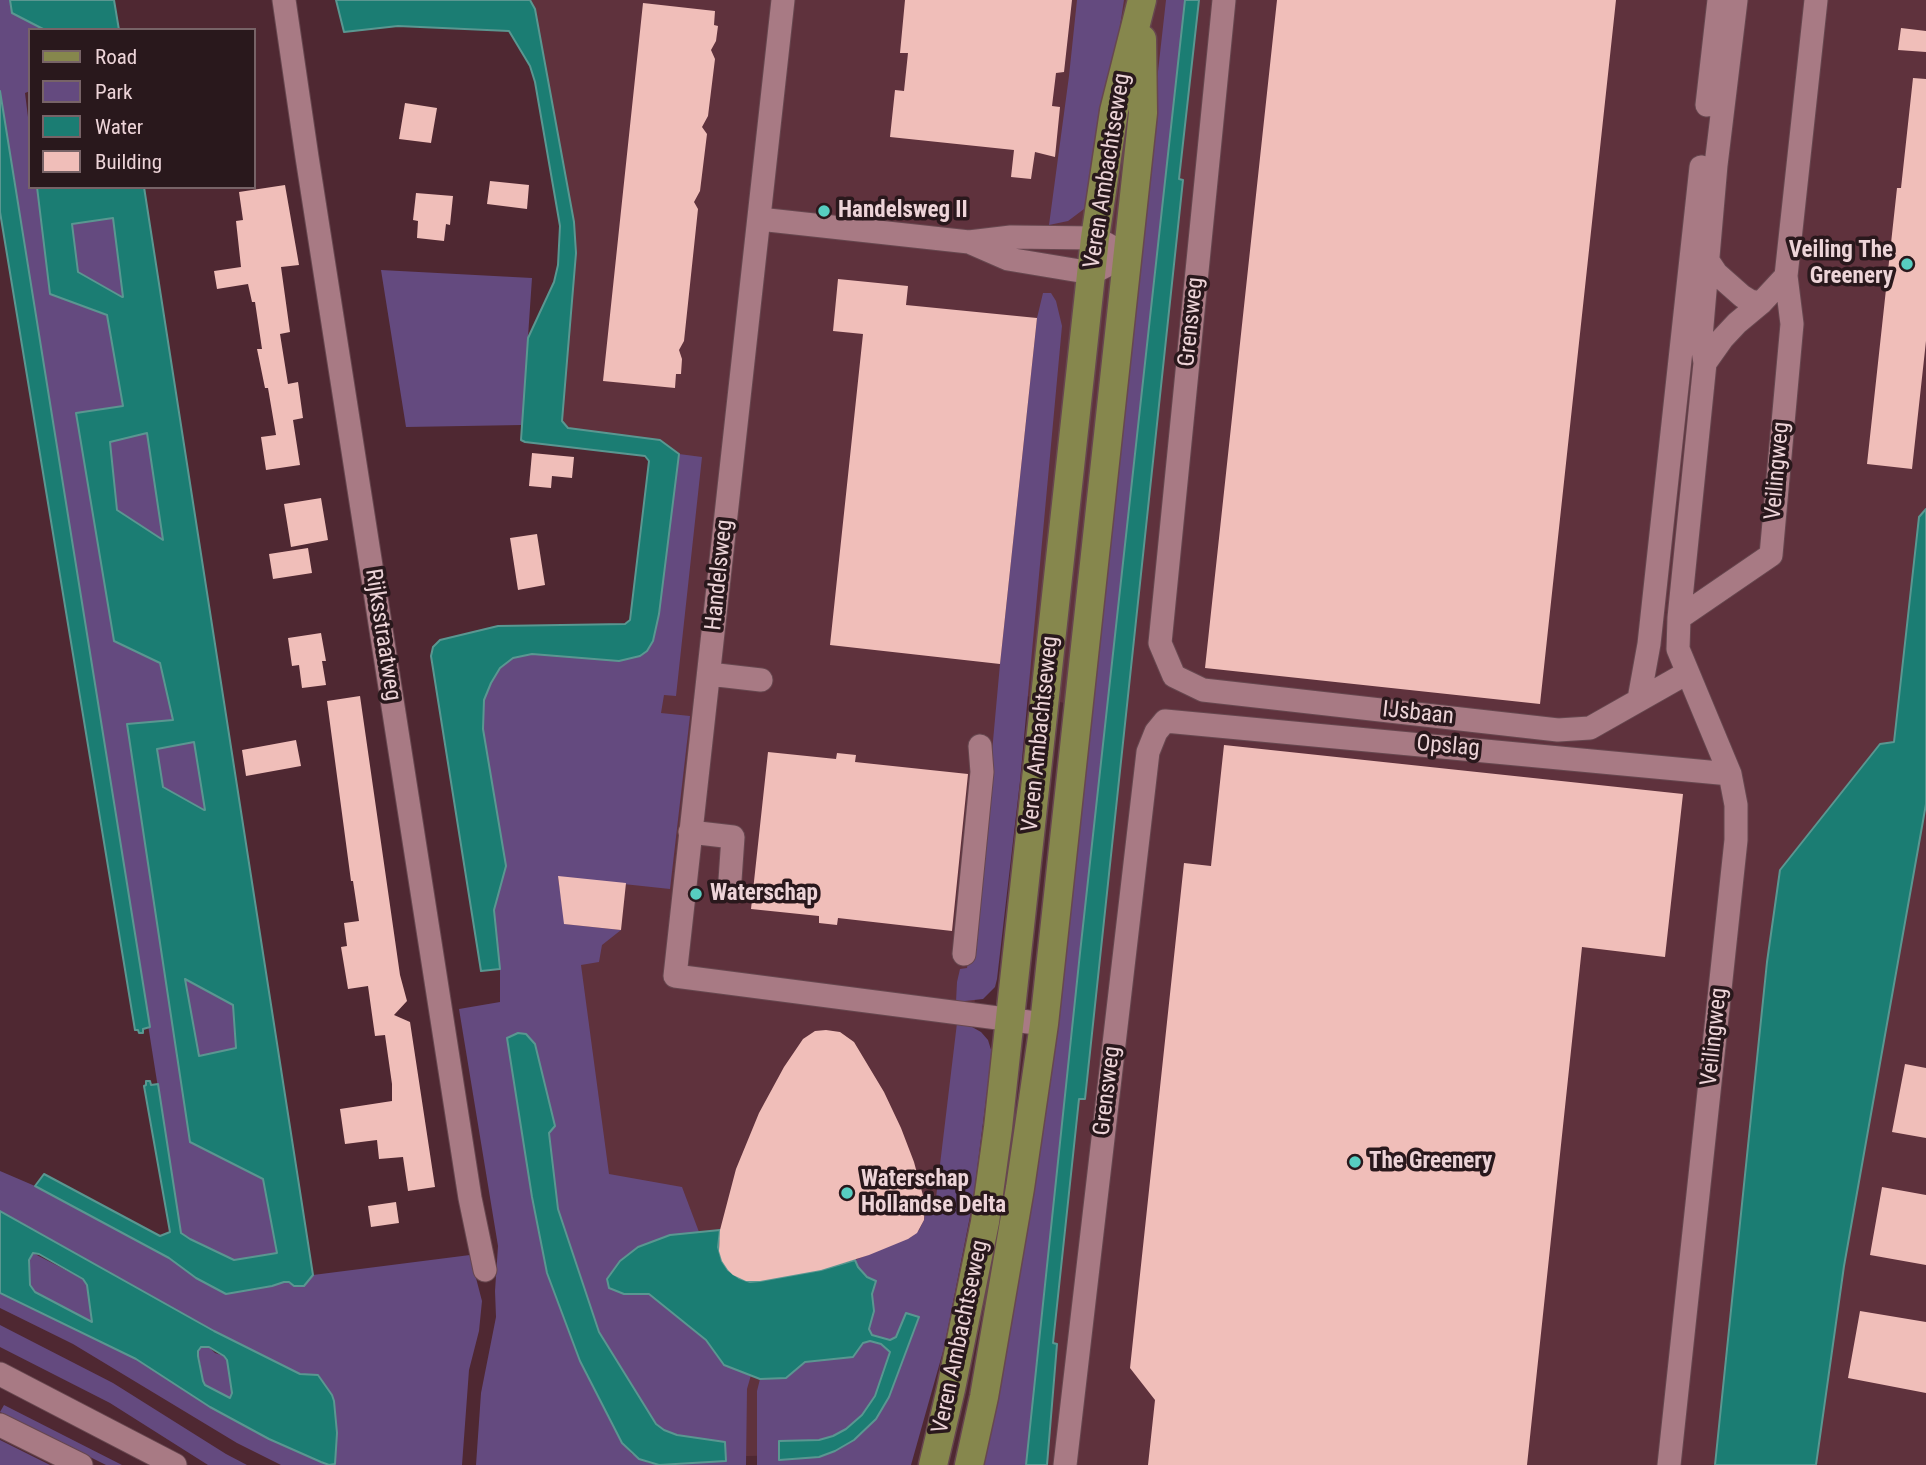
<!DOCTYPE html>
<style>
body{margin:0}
#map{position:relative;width:1926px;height:1465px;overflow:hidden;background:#4f2832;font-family:"Roboto Condensed",sans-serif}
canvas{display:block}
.legend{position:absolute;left:28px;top:28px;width:228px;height:161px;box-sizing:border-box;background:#29181c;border:2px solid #776367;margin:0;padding:9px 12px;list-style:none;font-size:21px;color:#edd4d8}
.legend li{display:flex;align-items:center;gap:14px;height:35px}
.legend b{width:35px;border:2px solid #776367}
</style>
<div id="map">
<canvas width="1926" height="1465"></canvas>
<ul class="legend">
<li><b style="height:9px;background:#86874d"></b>Road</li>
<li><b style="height:19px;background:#644a7f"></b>Park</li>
<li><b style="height:19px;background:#1b7d73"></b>Water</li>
<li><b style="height:19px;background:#f0beb9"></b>Building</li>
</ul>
</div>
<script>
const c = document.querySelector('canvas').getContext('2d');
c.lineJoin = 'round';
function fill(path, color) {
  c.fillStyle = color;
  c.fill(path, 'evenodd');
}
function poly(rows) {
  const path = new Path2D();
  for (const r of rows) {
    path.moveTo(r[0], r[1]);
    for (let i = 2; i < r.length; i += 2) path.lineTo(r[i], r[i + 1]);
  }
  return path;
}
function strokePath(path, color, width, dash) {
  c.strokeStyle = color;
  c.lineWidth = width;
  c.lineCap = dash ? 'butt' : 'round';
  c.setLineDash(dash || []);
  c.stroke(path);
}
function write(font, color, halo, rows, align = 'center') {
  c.font = font + ' "Roboto Condensed",sans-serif';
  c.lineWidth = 7;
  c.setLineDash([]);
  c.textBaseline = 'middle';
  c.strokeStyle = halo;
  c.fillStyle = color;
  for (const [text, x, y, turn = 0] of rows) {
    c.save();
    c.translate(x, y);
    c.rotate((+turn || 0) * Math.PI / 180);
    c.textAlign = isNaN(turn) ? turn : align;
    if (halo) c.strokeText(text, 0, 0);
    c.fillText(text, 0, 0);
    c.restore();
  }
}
const built = poly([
 [499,0,1926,0,1926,1465,1024,1465,1120,713,1015,694,950,1190,796,1455,654,1458,547,1239,444,654,635,633,659,453,551,430,569,261,533,43]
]);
const green = poly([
 [0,0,10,0,13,13,45,30,30,30,30,91,25,93,30,133,30,187,37,187,50,294,107,315,123,407,76,414,160,663,173,720,127,725,190,1142,263,1179,277,1253,234,1260,189,1238,181,1233,0,91],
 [1077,0,1124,0,1096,181,1091,198,1084,209,1068,221,1049,225,1069,76],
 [1166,0,1185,0,1080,953,1026,1465,980,1465,1042,1104],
 [113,218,123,298,78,273,72,224],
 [381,270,532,278,522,425,406,427],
 [1043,293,1051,293,1056,301,1062,326,1020,781,997,979,995,987,983,999,956,1002,957,982,960,969,967,968,991,763,1000,664,1037,318],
 [147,432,163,541,117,511,110,442],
 [679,454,702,457,676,696,664,695,661,713,690,716,670,889,558,877,565,924,621,930,602,945,599,962,581,965,609,1174,682,1187,699,1232,670,1235,638,1247,620,1261,607,1279,624,1294,649,1294,706,1340,724,1365,751,1375,747,1389,746,1465,668,1465,726,1461,725,1442,677,1435,664,1430,656,1424,599,1332,558,1209,549,1133,518,1033,507,1038,547,1273,580,1361,622,1443,632,1454,649,1463,659,1465,476,1465,481,1393,496,1317,495,1291,498,1246,459,1009,500,1002,500,969,494,910,506,866,483,729,484,700,491,683,500,668,512,658,532,654,619,661,653,641,659,614],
 [194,742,205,811,163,787,157,749],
 [184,979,233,1005,236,1048,199,1056],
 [957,1023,972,1027,981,1032,988,1040,992,1053,973,1201,944,1348,911,1465,757,1465,757,1391,760,1379,786,1377,805,1362,853,1357,863,1343,870,1341,881,1344,890,1352,875,1396,862,1415,846,1429,833,1436,819,1440,805,1441,819,1457,889,1397,919,1317,906,1313,896,1337,890,1340,872,1335,869,1329,874,1311,872,1294,876,1281,867,1277,858,1267,855,1260,911,1237,919,1230,924,1220,926,1210,924,1199,936,1198],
 [0,1171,35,1186,169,1258,196,1278,272,1286,284,1282,304,1286,313,1275,470,1255,482,1301,479,1331,469,1370,462,1465,333,1465,335,1463,322,1381,319,1375,300,1374,214,1331,0,1211],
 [33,1253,83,1279,87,1285,92,1322,35,1292,30,1285,29,1260],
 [0,1293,136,1359,210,1407,269,1439,329,1465,281,1465,237,1443,73,1344,0,1308],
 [0,1325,113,1383,226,1454,247,1465,208,1465,110,1403,0,1347],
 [201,1347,209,1347,215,1353,224,1356,227,1360,232,1393,230,1398,205,1385,203,1381,198,1351],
 [4,1405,122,1465,106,1465,0,1412],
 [0,1440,50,1465,0,1465]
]);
const water = poly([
 [10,0,114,0,119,30,45,30,12,13,10,0],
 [336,0,530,0,535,9,574,222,576,253,562,421,568,428,660,440,679,454,659,614,653,641,647,651,640,656,619,661,532,654,513,658,500,668,491,683,484,700,483,729,506,866,494,910,500,969,481,971,431,656,433,647,440,640,498,626,625,624,630,620,649,461,645,456,525,442,521,440,528,338,554,282,558,265,560,226,535,82,530,66,509,31,398,26,344,32,336,0],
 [1185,0,1199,0,1179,179,1183,180,1085,1099,1079,1099,1053,1343,1057,1344,1047,1465,1026,1465,1080,953,1185,0],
 [0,91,150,1027,143,1029,143,1033,139,1033,138,1030,135,1030,0,212,0,91],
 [37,187,144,187,313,1275,304,1286,294,1286,289,1282,284,1282,272,1286,226,1294,196,1278,169,1258,35,1186,44,1174,160,1236,170,1232,144,1086,146,1085,146,1081,150,1081,151,1085,158,1084,181,1233,190,1239,234,1260,277,1253,263,1179,190,1142,127,724,173,720,160,663,114,641,76,413,123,406,107,315,50,294,37,187],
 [113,218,123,297,122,297,78,272,72,224,113,218],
 [147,433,163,540,117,510,110,442,147,433],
 [194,742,205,810,204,810,163,787,157,749,194,742],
 [185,979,233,1005,236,1048,199,1056,185,979],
 [1926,509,1926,804,1844,1266,1816,1465,1715,1465,1767,962,1780,870,1880,744,1894,742,1919,517,1926,509],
 [518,1033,526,1034,535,1044,555,1126,549,1133,558,1209,599,1332,656,1424,664,1430,677,1435,725,1442,726,1461,659,1465,639,1459,622,1443,580,1361,547,1273,532,1197,507,1038,518,1033],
 [0,1211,214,1331,300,1374,318,1375,332,1395,334,1401,337,1433,335,1464,329,1465,321,1462,269,1439,210,1407,136,1359,0,1293,0,1211],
 [33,1253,39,1254,83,1279,87,1285,92,1322,35,1292,30,1285,29,1260,33,1253],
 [201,1347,209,1347,224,1356,227,1360,232,1393,230,1398,205,1385,203,1381,198,1356,198,1351,201,1347],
 [720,1230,718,1247,722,1261,728,1270,739,1278,750,1282,760,1281,821,1270,855,1260,858,1267,867,1277,876,1281,872,1294,874,1311,869,1329,872,1335,890,1340,896,1337,906,1313,919,1317,889,1397,876,1419,854,1440,835,1451,819,1457,779,1460,779,1441,819,1440,833,1436,846,1429,862,1415,875,1396,890,1352,881,1344,870,1341,863,1343,853,1357,805,1362,786,1378,760,1379,724,1365,706,1340,649,1294,624,1294,609,1288,607,1279,620,1261,638,1247,670,1235,720,1230]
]);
const building = poly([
 [905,0,1072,0,1064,72,1056,73,1052,106,1060,107,1055,157,1035,152,1031,179,1011,177,1014,150,890,137,895,90,904,91,908,53,900,53],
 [1277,0,1616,0,1540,704,1205,668],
 [643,3,715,11,714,25,718,26,716,41,711,50,715,59,708,116,702,127,707,134,700,191,694,202,698,209,684,341,679,350,682,359,681,374,676,374,675,388,603,381],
 [1901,28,1926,31,1926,52,1898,50],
 [1913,78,1926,79,1926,341,1912,469,1867,464,1897,188,1901,188],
 [405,103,437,108,431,143,399,139],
 [490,181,529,185,527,209,487,204],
 [285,185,299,265,281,267,290,332,280,334,288,384,298,382,303,418,293,420,300,465,266,470,261,437,276,435,268,388,265,388,257,349,262,349,255,302,252,302,248,284,217,289,214,271,241,267,236,221,243,220,239,192],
 [416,193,453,196,450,225,446,224,444,241,417,238,418,221,413,220],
 [838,279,908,286,906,305,1037,318,1000,664,830,645,863,334,833,331],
 [532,453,574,457,572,478,552,476,551,488,529,486],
 [321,498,328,540,291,547,284,504],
 [537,534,545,585,518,590,510,538],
 [308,548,312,573,273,579,269,554],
 [321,633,326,661,322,661,326,685,302,688,299,665,292,666,288,638],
 [360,696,400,975,407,1001,394,1015,410,1022,435,1187,408,1191,403,1157,379,1159,377,1140,345,1144,340,1109,392,1101,392,1084,385,1035,375,1036,368,986,348,989,341,947,347,946,344,923,359,921,353,881,351,881,327,701],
 [296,740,301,766,246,776,242,750],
 [1224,745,1683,794,1665,957,1582,947,1527,1465,1148,1465,1155,1400,1130,1368,1184,863,1211,866],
 [768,752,836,759,837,753,856,755,855,762,968,774,952,931,838,918,837,925,819,923,819,916,751,909],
 [558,876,626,883,621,930,564,924],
 [826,1030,840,1032,854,1042,884,1092,901,1128,914,1162,925,1203,924,1220,917,1233,908,1239,869,1255,821,1270,760,1281,746,1281,733,1275,728,1270,722,1261,719,1251,720,1230,736,1169,759,1113,784,1067,803,1039,815,1031],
 [1905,1064,1926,1068,1926,1138,1892,1132],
 [1882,1187,1926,1195,1926,1265,1870,1255],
 [396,1202,399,1223,371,1227,368,1206],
 [1860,1311,1926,1322,1926,1393,1848,1378]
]);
const minor = poly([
 [284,0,307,157,470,1198,485,1270],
 [783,0,675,976,1044,1024],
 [1224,0,1160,643,1174,676,1203,690,1558,730,1590,728,1687,673],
 [1707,105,1719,0],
 [759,219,969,242,1011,237,1095,238,1127,255],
 [969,242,1008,259,1092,273,1127,255],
 [1708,261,1716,273,1742,296,1750,301,1761,303],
 [1705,363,1722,339,1737,323,1761,303,1786,276,1816,0],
 [1679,618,1771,555,1792,324,1786,276],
 [709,674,761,680],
 [1639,699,1649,644,1701,167],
 [690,832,733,837,730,880],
 [964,954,982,772,980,746],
 [0,1374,175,1465],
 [0,1425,81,1465],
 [1065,1465,1148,752,1156,732,1165,721,1730,774],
 [1669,1465,1736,840,1736,805,1730,774,1678,649,1679,618,1705,363,1701,337,1716,165,1736,0]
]);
const major = poly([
 [933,1465,951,1389,985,1222,998,1128,1095,238,1114,111,1142,0],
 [969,1465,984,1397,1020,1188,1044,1024,1143,113,1142,39]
]);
const markers = [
 [824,211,7,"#57cec1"],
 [1907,264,7,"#57cec1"],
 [696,894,7,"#57cec1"],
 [1355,1162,7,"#57cec1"],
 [847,1193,7,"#57cec1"]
];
const streetNames = [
 ["Veren Ambachtseweg",1108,171,-81],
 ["Grensweg",1192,322,-84],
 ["Veilingweg",1778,471,-85],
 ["Handelsweg",720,575,-84],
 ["Rijksstraatweg",382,635,81],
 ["IJsbaan",1418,714,6],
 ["Veren Ambachtseweg",1041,734,-84],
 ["Opslag",1448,747,5],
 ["Veilingweg",1715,1037,-84],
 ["Grensweg",1108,1091,-83],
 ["Veren Ambachtseweg",961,1337,-78]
];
const poiNames = [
 ["Handelsweg II",838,211],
 ["Veiling The",1893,251,"right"],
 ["Greenery",1893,277,"right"],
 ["Waterschap",710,894],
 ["The Greenery",1369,1162],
 ["Waterschap",861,1180],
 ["Hollandse Delta",861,1206]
];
fill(built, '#5f323d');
fill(green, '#644a7f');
fill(water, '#1b7d73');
strokePath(water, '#5a9791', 2);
fill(building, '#f0beb9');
strokePath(minor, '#67474f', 25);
strokePath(major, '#67474f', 31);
strokePath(minor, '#a87a84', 23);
strokePath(major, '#86874d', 28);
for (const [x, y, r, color] of markers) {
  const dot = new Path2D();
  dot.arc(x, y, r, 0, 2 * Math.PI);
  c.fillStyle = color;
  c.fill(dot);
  strokePath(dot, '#29181c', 2.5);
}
write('23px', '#edd4d8', '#29181c', streetNames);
write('bold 23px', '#edd4d8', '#29181c', poiNames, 'left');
</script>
